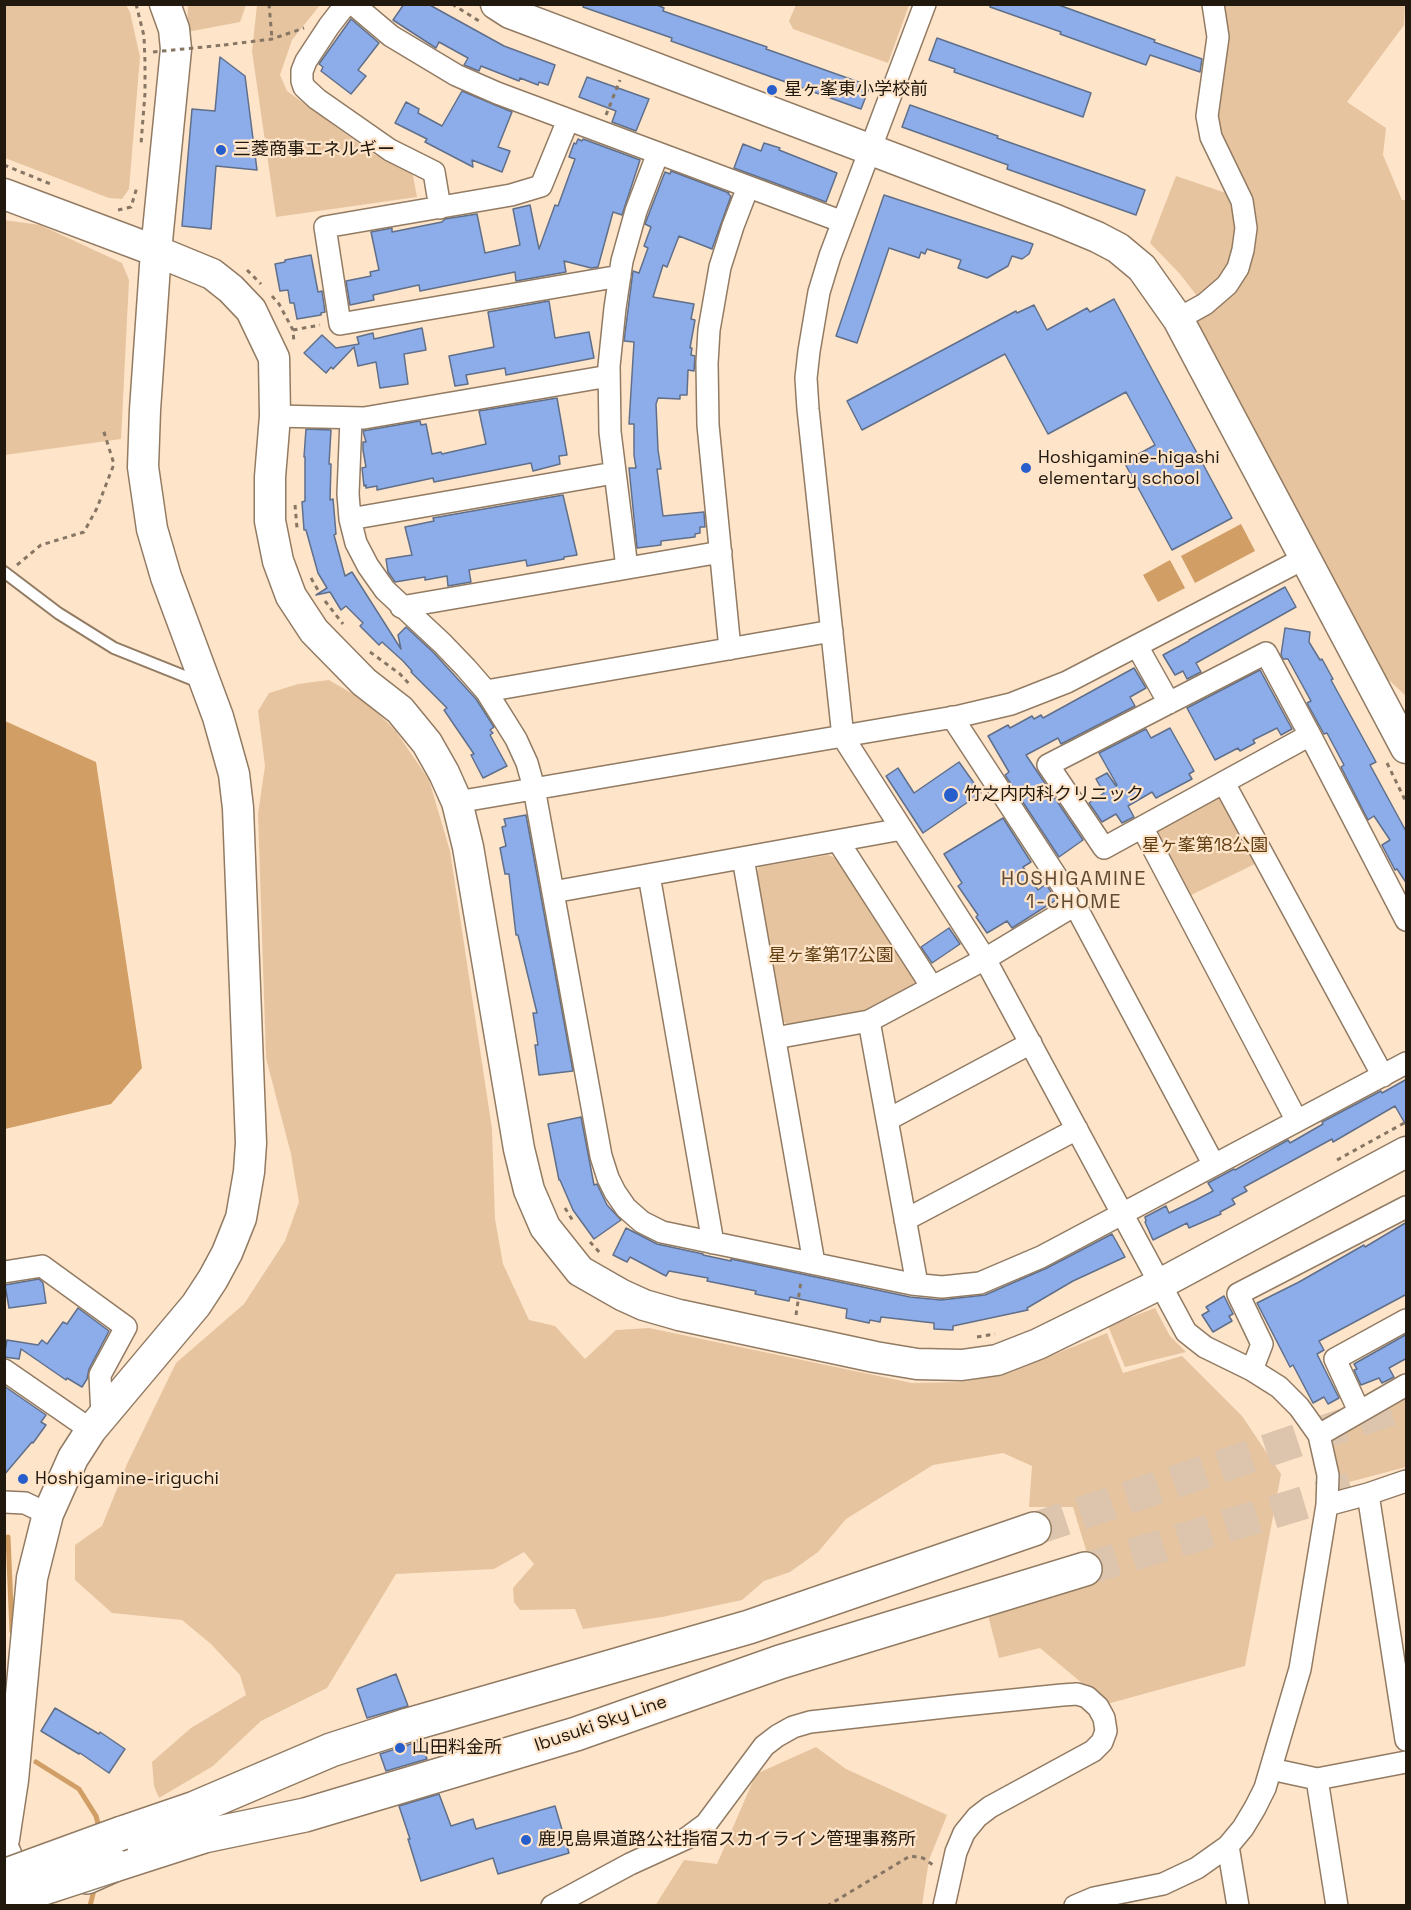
<!DOCTYPE html>
<meta charset="utf-8">
<style>
body{margin:0}
#map{position:relative;width:1411px;height:1910px;overflow:hidden;background:#fee4c9;font-family:"Space Grotesk",sans-serif}
canvas{display:block}
.frame{position:absolute;inset:0;border:6px solid #21180e;pointer-events:none}
</style>
<div id="map">
<canvas width="1411" height="1910"></canvas>
<div class="frame"></div>
</div>
<script>
const c = document.querySelector('canvas').getContext('2d');
c.lineJoin = 'round';
function fill(path, color) {
  c.fillStyle = color;
  c.fill(path, 'evenodd');
}
function poly(rows) {
  const path = new Path2D();
  for (const r of rows) {
    path.moveTo(r[0], r[1]);
    for (let i = 2; i < r.length; i += 2) path.lineTo(r[i], r[i + 1]);
  }
  return path;
}
function strokePath(path, color, width, dash) {
  c.strokeStyle = color;
  c.lineWidth = width;
  c.lineCap = dash ? 'butt' : 'round';
  c.setLineDash(dash || []);
  c.stroke(path);
}
function write(font, color, halo, rows, align = 'center') {
  c.font = font + ' "Space Grotesk","Noto Sans JP",sans-serif';
  c.lineWidth = 4.5;
  c.setLineDash([]);
  c.textBaseline = 'middle';
  c.strokeStyle = halo;
  c.fillStyle = color;
  for (const [text, x, y, turn = 0] of rows) {
    c.save();
    c.translate(x, y);
    c.rotate((+turn || 0) * Math.PI / 180);
    c.textAlign = isNaN(turn) ? turn : align;
    if (halo) c.strokeText(text, 0, 0);
    c.fillText(text, 0, 0);
    c.restore();
  }
}
const green = poly([
 [4,5,126,5,130,12,140,57,129,189,122,199,109,198,5,158],
 [188,5,246,5,240,22,187,32],
 [257,5,320,5,292,40,280,75,287,91,373,154,412,170,417,197,276,217,252,51],
 [796,5,796,4,909,5,888,63,793,29,789,21],
 [1225,5,1405,5,1404,25,1347,102,1386,128,1383,155,1402,200,1406,200,1406,696,1379,671,1193,319,1249,273,1252,230,1213,114],
 [1176,176,1226,193,1235,217,1235,242,1229,265,1215,285,1197,296,1180,274,1150,243],
 [4,220,40,225,122,263,129,280,121,439,5,455],
 [329,680,365,701,395,730,429,780,450,851,492,1129,495,1219,503,1264,529,1320,555,1326,585,1359,616,1330,649,1328,912,1383,963,1382,1009,1373,1107,1333,1123,1373,1182,1356,1242,1416,1281,1474,1245,1666,1107,1704,1040,1648,999,1658,988,1615,1096,1583,1073,1507,1029,1507,1032,1466,1003,1453,933,1465,846,1519,818,1552,790,1572,764,1581,742,1600,662,1617,583,1629,575,1609,520,1610,514,1602,513,1588,534,1564,524,1552,494,1569,396,1574,327,1688,261,1721,213,1766,159,1798,154,1786,152,1762,191,1728,246,1695,240,1675,211,1644,182,1620,112,1613,75,1580,75,1545,102,1526,127,1464,176,1363,244,1304,285,1241,299,1202,291,1154,266,1058,258,814,265,766,258,711,269,693,298,684],
 [1215,797,1225,798,1259,862,1187,897,1155,836,1157,830],
 [828,855,836,858,917,978,914,987,866,1011,787,1024,781,1020,756,873,759,867],
 [1155,1308,1170,1336,1186,1352,1125,1367,1108,1326],
 [1406,1394,1406,1467,1338,1485,1330,1448,1331,1436],
 [816,1747,846,1769,947,1815,929,1860,922,1905,655,1906,684,1860,717,1864,756,1774]
]);
const water = poly([
 [1241,524,1255,551,1195,583,1181,556],
 [1170,560,1185,588,1158,602,1143,575],
 [5,721,96,762,142,1068,111,1104,5,1129]
]);
const stream = poly([
 [8,1537,12,1632],
 [36,1762,79,1789,96,1816,100,1831],
 [90,1906,95,1886]
]);
const building = poly([
 [404,4,428,4,504,46,555,65,548,85,539,82,538,85,520,78,519,81,481,66,479,71,464,65,468,58,439,42,436,48,393,20,404,4],
 [584,4,655,4,664,8,663,11,767,47,766,49,870,86,861,109,671,41,672,38,583,7,584,4],
 [990,4,1056,4,1155,40,1154,42,1202,59,1200,72,1150,55,1146,65,1060,34,1061,32,990,7,990,4],
 [351,19,379,43,358,70,366,76,351,94,321,71,323,67,319,64,351,19],
 [937,38,1091,93,1083,117,954,72,955,69,929,60,937,38],
 [220,57,245,76,257,170,216,166,211,229,182,226,192,109,215,111,220,57],
 [587,77,649,99,636,131,612,122,616,111,579,97,587,77],
 [462,91,512,112,498,147,510,151,502,172,472,160,473,167,425,142,427,139,395,123,406,102,419,109,418,113,442,126,462,91],
 [910,105,998,136,997,138,1145,190,1136,215,1007,169,1008,165,902,127,910,105],
 [578,139,582,141,583,139,640,160,622,215,613,212,598,267,591,268,564,261,566,272,516,281,515,272,420,291,419,285,373,295,374,300,350,305,346,281,371,276,370,272,379,270,371,232,392,228,392,232,442,222,445,219,477,214,485,253,520,245,513,209,530,205,539,249,555,205,558,206,575,159,569,157,574,143,576,144,578,139],
 [764,143,780,148,779,150,837,173,826,202,734,168,743,144,761,151,764,143],
 [671,171,729,193,728,194,731,196,712,249,679,236,667,267,663,265,653,297,694,304,691,319,695,320,690,348,692,348,691,355,695,356,694,371,688,370,687,395,680,395,680,399,658,398,656,404,658,450,661,469,657,469,663,516,704,512,705,527,700,527,700,533,695,534,695,537,661,541,661,545,637,548,629,468,636,468,634,455,634,424,629,424,634,342,624,341,633,271,639,273,648,248,644,246,651,227,645,224,665,172,670,174,671,171],
 [884,195,1033,244,1029,254,1022,259,1012,256,1008,266,987,278,958,268,961,260,927,249,925,254,921,252,919,258,889,248,857,343,836,336,884,195],
 [311,255,318,292,322,291,325,312,321,313,321,315,297,319,294,303,290,303,288,290,280,291,275,264,285,262,285,260,311,255],
 [1114,299,1232,518,1172,550,1124,462,1155,445,1126,392,1048,434,1005,354,862,430,847,401,1016,311,1017,313,1034,305,1047,330,1087,308,1090,312,1114,299],
 [549,301,555,338,589,332,594,358,506,375,505,368,466,375,468,384,455,386,449,356,494,347,488,312,549,301],
 [422,328,426,350,404,354,408,384,380,388,376,362,358,366,354,347,333,369,331,367,326,373,304,353,322,335,336,348,359,344,357,337,373,333,374,339,422,328],
 [557,398,567,455,559,456,560,464,533,471,531,463,434,482,433,478,377,490,377,486,366,488,366,485,364,486,362,468,366,467,363,450,363,442,366,442,363,431,420,421,421,425,426,424,432,454,441,452,442,454,486,444,479,411,557,398],
 [306,429,331,430,329,464,331,464,330,500,333,499,336,534,334,535,345,576,352,572,401,649,398,635,406,627,433,652,476,699,494,727,490,730,493,733,490,735,507,766,483,778,471,755,474,754,444,710,447,708,411,672,412,671,403,661,382,642,379,645,360,626,363,623,346,606,341,610,330,592,316,595,327,588,318,573,306,530,304,530,302,502,305,501,305,457,304,457,306,429],
 [563,495,577,555,564,557,564,559,527,566,526,560,469,570,471,582,448,586,447,576,425,580,425,577,395,582,388,572,386,559,412,555,405,527,434,521,433,518,563,495],
 [1285,587,1296,607,1196,663,1201,672,1187,679,1183,671,1175,675,1163,655,1189,641,1189,640,1285,587],
 [1285,628,1310,632,1309,642,1320,660,1322,659,1333,679,1331,680,1376,762,1370,765,1407,833,1407,884,1397,869,1395,870,1382,845,1390,840,1374,816,1368,820,1341,767,1344,765,1327,733,1324,734,1307,703,1311,701,1288,659,1283,659,1281,655,1285,628],
 [1134,668,1146,688,1130,697,1135,706,1061,744,1058,738,1026,755,1083,840,1059,857,1005,775,1009,772,988,736,1008,725,1010,728,1032,716,1034,719,1041,715,1043,718,1134,668],
 [1260,670,1292,729,1281,735,1277,728,1253,740,1255,743,1240,751,1238,748,1215,760,1187,708,1260,670],
 [1170,728,1194,771,1189,774,1192,779,1156,798,1152,792,1128,806,1134,817,1122,823,1116,814,1102,822,1089,803,1104,793,1096,779,1107,773,1116,786,1117,785,1099,753,1146,729,1151,738,1170,728],
 [959,762,981,793,923,833,886,776,898,768,914,793,959,762],
 [526,815,573,1071,539,1075,535,1045,538,1045,533,1013,537,1013,518,935,516,935,509,874,505,874,500,848,506,846,502,827,506,826,504,819,526,815],
 [1003,818,1031,862,1023,867,1038,890,1046,884,1056,900,1012,928,1007,921,987,933,976,917,978,915,958,886,962,883,944,854,1003,818],
 [949,928,960,944,932,963,921,947,949,928],
 [1407,1079,1407,1127,1395,1106,1333,1142,1332,1139,1244,1187,1247,1191,1232,1199,1235,1204,1220,1212,1221,1214,1189,1228,1187,1223,1153,1240,1145,1222,1146,1221,1145,1217,1166,1206,1169,1213,1196,1200,1213,1191,1208,1183,1234,1169,1235,1170,1288,1140,1290,1143,1323,1124,1322,1122,1381,1091,1382,1093,1407,1079],
 [581,1117,594,1185,597,1184,607,1205,621,1220,594,1239,573,1210,560,1180,559,1180,548,1124,581,1117],
 [1407,1222,1407,1294,1319,1341,1324,1350,1317,1354,1339,1398,1328,1404,1324,1397,1313,1403,1293,1365,1290,1367,1257,1303,1299,1282,1364,1245,1365,1247,1407,1222],
 [626,1228,657,1244,703,1254,703,1255,731,1261,731,1259,910,1297,941,1300,985,1295,1047,1268,1112,1234,1125,1257,1073,1281,1027,1308,1028,1310,953,1326,953,1330,934,1329,934,1323,881,1317,880,1322,870,1320,869,1323,846,1318,847,1309,790,1297,789,1301,755,1294,756,1291,707,1281,708,1278,669,1271,666,1276,630,1257,627,1262,613,1255,626,1228],
 [39,1279,43,1283,46,1303,9,1308,5,1285,39,1279],
 [1224,1296,1233,1314,1229,1316,1232,1321,1213,1332,1202,1315,1209,1311,1206,1307,1224,1296],
 [78,1308,109,1331,89,1369,87,1379,82,1387,67,1378,66,1380,21,1349,19,1359,4,1357,7,1340,38,1345,42,1340,47,1344,63,1322,67,1324,78,1308],
 [1407,1334,1407,1358,1389,1368,1394,1377,1382,1383,1379,1378,1361,1385,1354,1370,1357,1369,1354,1364,1407,1334],
 [4,1386,46,1415,41,1422,46,1425,33,1443,32,1442,4,1475,4,1386],
 [396,1674,408,1706,367,1718,357,1689,396,1674],
 [55,1708,99,1734,100,1732,125,1749,109,1773,80,1753,79,1754,41,1731,55,1708],
 [420,1741,427,1759,386,1771,380,1754,420,1741],
 [439,1794,451,1826,473,1819,476,1829,555,1806,569,1853,498,1874,493,1858,421,1881,408,1839,410,1839,399,1806,439,1794]
]);
const highwayTunnel = poly([
 [1034,1529,1406,1404],
 [1085,1569,1359,1486]
]);
const path = poly([
 [136,4,144,36,145,62,145,93,141,144],
 [269,4,272,39],
 [452,4,479,21],
 [224,45,272,39,304,28],
 [606,115,620,80],
 [4,165,53,185],
 [118,210,131,207,137,187],
 [247,270,261,284],
 [272,296,279,304,293,330,294,343],
 [293,330,320,325],
 [295,505,297,528],
 [17,565,41,545,84,532,97,508,114,464,103,429],
 [311,578,318,590],
 [325,601,343,624],
 [370,652,400,674,411,686],
 [1387,763,1406,802],
 [1337,1160,1406,1122],
 [565,1208,573,1221],
 [590,1242,602,1255],
 [796,1315,801,1281],
 [977,1337,995,1334],
 [827,1906,910,1856,923,1858,933,1865]
]);
const lane = poly([
 [4,572,58,613,114,648,199,682]
]);
const street = poly([
 [346,4,329,26,306,61,302,71,302,81,304,87,317,99,390,150,434,172,440,208],
 [353,4,391,36,456,75,497,93,843,222],
 [925,4,830,256,819,292,809,351,806,378,808,409,843,737,985,959,1186,1332,1205,1347,1252,1370,1279,1387,1299,1407,1319,1435,1328,1475,1327,1505,1300,1669,1265,1788,1255,1808,1243,1828,1228,1846,1197,1868,1163,1884,1094,1898,1075,1906],
 [568,120,541,186,511,195,325,227,340,324,620,276],
 [1178,319,1205,304,1227,285,1238,268,1243,250,1246,228,1242,201,1211,137,1207,116,1218,37,1213,4],
 [275,416,364,418,609,376],
 [351,419,348,494,350,519,356,543,368,566,385,590,442,643,466,668,486,691,516,739,527,763,534,788,601,1156,608,1178,615,1192,626,1208,642,1222,662,1232,912,1284,942,1287,980,1283,1041,1257,1406,1063],
 [350,519,614,473],
 [627,568,610,432,609,366,615,308,622,261,636,211,658,153],
 [401,607,721,552],
 [1137,646,1169,703],
 [730,649,708,425,707,363,709,330,720,267,733,226,748,187],
 [486,691,832,631],
 [952,717,1075,905,1214,1165],
 [1310,735,1104,848,1048,765,1266,653,1310,735,1406,920],
 [1224,783,1383,1076],
 [457,802,960,716,1011,704,1067,682,1305,558],
 [1142,827,1297,1121],
 [838,841,932,987],
 [743,858,814,1263],
 [649,875,713,1243],
 [553,892,902,829],
 [869,1021,917,1284],
 [775,1038,869,1021,985,959,1075,905],
 [887,1120,1031,1043],
 [905,1220,1077,1129],
 [4,1272,42,1266,126,1327,100,1375,102,1417],
 [4,1370,91,1430],
 [1252,1370,1262,1344,1238,1294,1406,1207],
 [1359,1411,1335,1359,1406,1320],
 [1319,1435,1406,1385],
 [1368,1494,1406,1740],
 [4,1502,25,1503,48,1514],
 [1327,1505,1368,1494,1406,1481],
 [1271,1769,1317,1779,1406,1762],
 [1317,1779,1337,1906],
 [1228,1846,1238,1906],
 [552,1906,630,1864,687,1838,706,1824,764,1746,777,1736,793,1727,810,1722,954,1706,1062,1695,1077,1694,1087,1697,1098,1707,1104,1718,1106,1731,1102,1742,1093,1751,990,1807,977,1817,964,1833,956,1852,944,1906]
]);
const secondary = poly([
 [496,4,510,13,1056,220,1097,237,1118,248,1142,268,1178,319,1406,748],
 [4,194,156,251,212,274,231,289,251,310,274,358,275,416,270,477,270,521,278,561,291,596,314,631,364,682,400,710,427,743,444,773,457,802,468,847,519,1149,529,1190,545,1227,580,1271,622,1295,644,1305,679,1315,875,1357,917,1364,962,1365,997,1360,1038,1344,1160,1284,1406,1152],
 [4,1839,13,1780,32,1578,48,1514,73,1458,91,1430,196,1305,213,1279,227,1253,241,1218,249,1172,251,1143,238,808,234,774,218,717,166,577,152,529,143,467,145,410,156,251,176,49,174,29,165,4]
]);
const primary = poly([
 [4,1853,22,1901]
]);
const highway = poly([
 [122,1833,195,1808,331,1750,408,1725,749,1627,1034,1529],
 [87,1877,114,1865,204,1836,305,1815,576,1734,780,1662,1085,1569]
]);
const pathBridge = poly([
 [153,52,224,45]
]);
const highwayBridge = poly([
 [4,1876,122,1833],
 [4,1901,114,1865]
]);
const markers = [
 [772,90,6,"#275ecb"],
 [221,150,6,"#275ecb"],
 [1026,468,6,"#275ecb"],
 [951,795,8,"#275ecb"],
 [23,1479,6,"#275ecb"],
 [400,1748,6,"#275ecb"],
 [526,1840,6,"#275ecb"]
];
const poiNames = [
 ["星ヶ峯東小学校前",784,90],
 ["三菱商事エネルギー",233,150],
 ["Hoshigamine-higashi",1038,458],
 ["elementary school",1038,479],
 ["竹之内内科クリニック",964,795],
 ["Hoshigamine-iriguchi",35,1479],
 ["山田料金所",412,1748],
 ["鹿児島県道路公社指宿スカイライン管理事務所",538,1840]
];
const parkNames = [
 ["星ヶ峯第18公園",1205,846],
 ["星ヶ峯第17公園",831,956]
];
const streetNames = [
 ["Ibusuki Sky Line",601,1724,-19]
];
const neighbourhoodNames = [
 ["HOSHIGAMINE",1074,880],
 ["1-CHOME",1074,903]
];
fill(green, '#e6c49f');
fill(water, '#d19e65');
strokePath(stream, '#d19e65', 5);
fill(building, '#8cadea');
strokePath(building, '#606f8a', 1.5);
strokePath(highwayTunnel, '#ddc5ad', 33, [33, 16]);
strokePath(lane, '#927b63', 14);
strokePath(street, '#927b63', 24);
strokePath(secondary, '#927b63', 33);
strokePath(primary, '#927b63', 36);
strokePath(highway, '#927b63', 36);
strokePath(path, '#877664', 3, [4.5, 4.5]);
strokePath(lane, '#fff', 10);
strokePath(street, '#fff', 21);
strokePath(secondary, '#fff', 30);
strokePath(primary, '#fff', 33);
strokePath(highway, '#fff', 33);
strokePath(highwayBridge, '#927b63', 36, []);
strokePath(pathBridge, '#877664', 3, [4.5, 4.5]);
strokePath(highwayBridge, '#fff', 33);
for (const [x, y, r, color] of markers) {
  const dot = new Path2D();
  dot.arc(x, y, r, 0, 2 * Math.PI);
  c.fillStyle = color;
  c.fill(dot);
  strokePath(dot, '#fee4c9', 2);
}
write('18px', '#21180e', '#fee4c9', poiNames, 'left');
write('18px', '#623f12', '#fee4c9', parkNames);
write('18px', '#21180e', '#fee4c9', streetNames);
c.letterSpacing = '1.5px';
write('20px', '#5f4a33', '#fee4c9', neighbourhoodNames);
c.letterSpacing = '0px';
</script>
